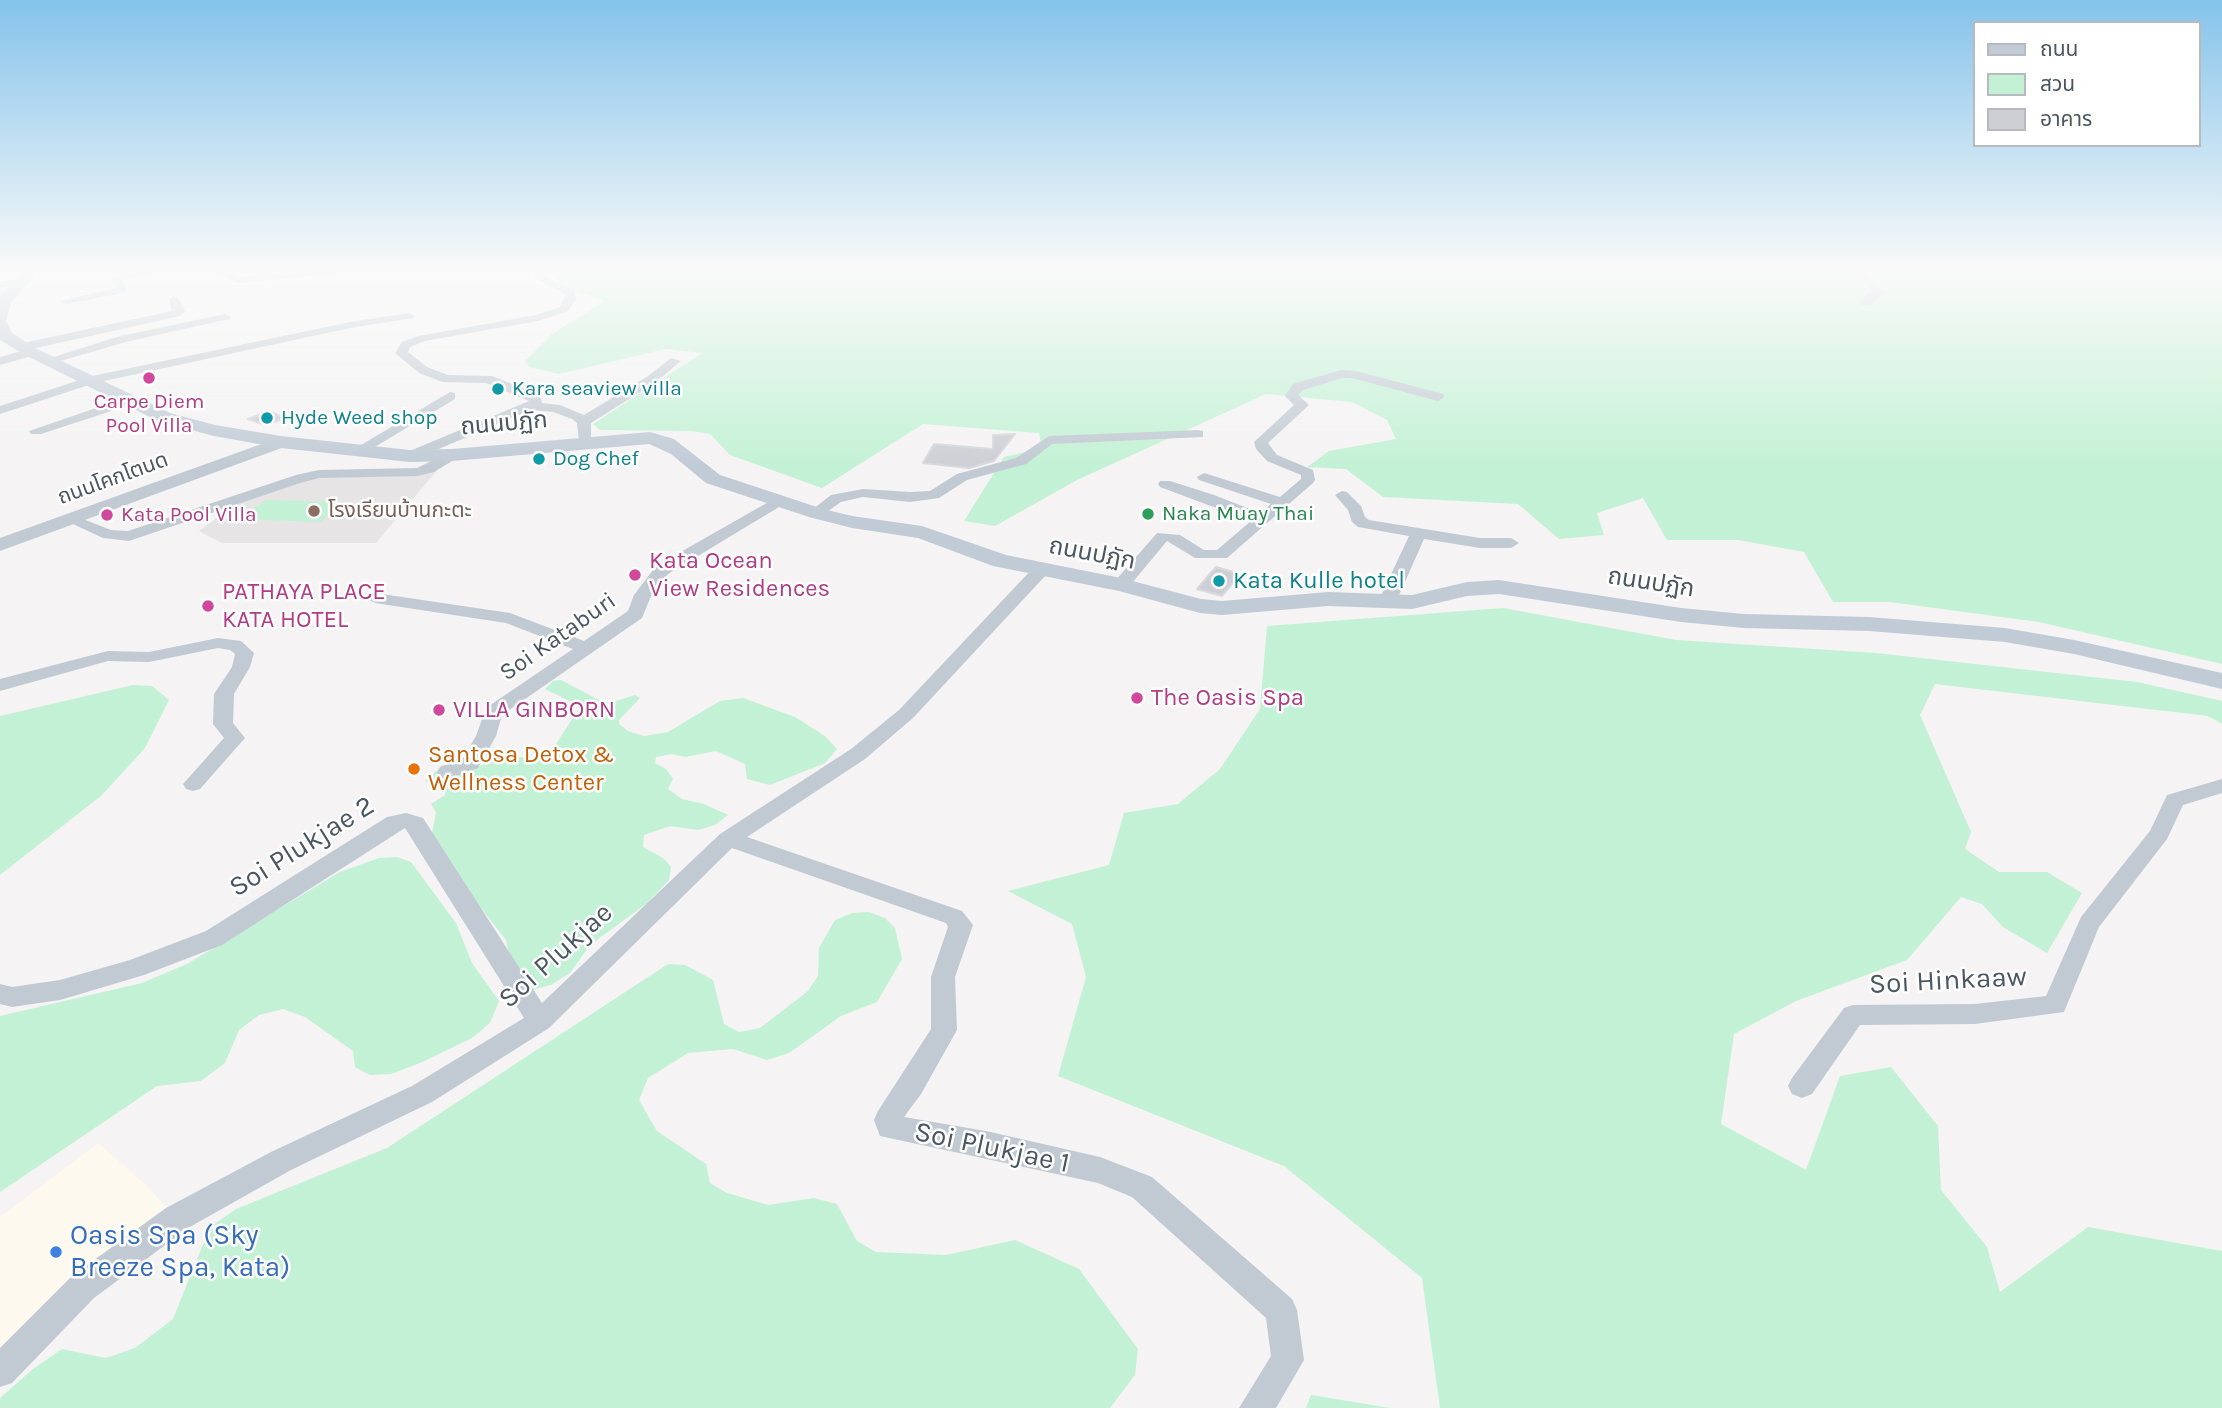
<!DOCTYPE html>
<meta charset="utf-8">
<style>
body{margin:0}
#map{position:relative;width:2222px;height:1408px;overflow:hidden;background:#f5f3f3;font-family:Karla,"Noto Sans Thai",sans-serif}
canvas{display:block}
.legend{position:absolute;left:1973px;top:21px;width:228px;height:126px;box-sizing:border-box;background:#fff;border:2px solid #b7bbc0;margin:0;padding:9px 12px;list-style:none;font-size:21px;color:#4a5661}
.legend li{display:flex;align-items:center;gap:14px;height:35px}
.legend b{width:35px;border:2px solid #b7bbc0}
</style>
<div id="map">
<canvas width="2222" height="1408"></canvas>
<ul class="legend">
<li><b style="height:9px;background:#c1cbd6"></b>ถนน</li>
<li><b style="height:19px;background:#c3f1d5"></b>สวน</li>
<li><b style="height:19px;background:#cdcfd5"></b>อาคาร</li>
</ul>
</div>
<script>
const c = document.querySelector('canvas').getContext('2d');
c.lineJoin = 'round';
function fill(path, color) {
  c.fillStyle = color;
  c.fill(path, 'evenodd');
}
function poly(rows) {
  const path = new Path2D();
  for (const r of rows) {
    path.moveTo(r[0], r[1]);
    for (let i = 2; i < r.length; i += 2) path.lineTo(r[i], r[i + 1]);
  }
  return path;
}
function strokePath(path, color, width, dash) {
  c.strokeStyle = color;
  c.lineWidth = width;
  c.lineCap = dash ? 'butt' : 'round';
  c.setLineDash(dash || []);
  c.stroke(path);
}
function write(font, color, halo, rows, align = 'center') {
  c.font = font + ' Karla,"Noto Sans Thai",sans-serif';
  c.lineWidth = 5;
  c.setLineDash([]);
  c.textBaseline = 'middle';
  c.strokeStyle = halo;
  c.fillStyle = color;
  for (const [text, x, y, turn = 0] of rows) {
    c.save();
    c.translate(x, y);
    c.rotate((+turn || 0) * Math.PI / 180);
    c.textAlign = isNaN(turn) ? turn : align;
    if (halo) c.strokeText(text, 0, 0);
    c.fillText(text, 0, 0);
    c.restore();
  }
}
const commercial = poly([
 [98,1143,144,1183,169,1210,0,1352,0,1217]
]);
const education = poly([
 [439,468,376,543,222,543,199,531,253,491,298,476]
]);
const green = poly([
 [548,270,2222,270,2222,664,2039,622,1890,602,1833,602,1804,552,1738,540,1667,540,1643,498,1597,513,1604,535,1559,539,1518,504,1383,497,1346,469,1307,467,1329,451,1396,439,1387,420,1352,402,1266,394,1077,480,995,526,964,521,1004,457,1042,448,1039,433,923,424,822,488,730,455,710,434,692,431,600,430,593,424,702,353,666,349,559,374,529,367,525,361,552,334,605,301,563,287],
 [266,500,343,502,320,522,240,519],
 [1503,608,1676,640,1876,653,2137,682,2222,701,2222,724,2208,716,1935,684,1920,715,1971,832,1965,849,1999,872,2047,872,2082,893,2047,953,2003,927,1982,904,1961,897,1907,960,1796,1001,1734,1034,1721,1124,1806,1170,1840,1076,1891,1067,1938,1126,1941,1190,1987,1247,2000,1292,2088,1227,2222,1251,2222,1408,1440,1408,1422,1278,1284,1166,1058,1076,1086,977,1072,924,1008,891,1109,865,1124,813,1178,804,1220,769,1260,709,1267,626],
 [561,680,603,702,610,703,635,695,640,698,619,720,619,724,628,731,644,736,668,732,720,701,743,698,795,717,825,736,837,749,825,763,770,785,747,779,745,764,716,751,685,757,672,754,656,757,655,763,666,769,673,779,668,789,682,799,704,804,728,815,715,825,698,830,670,826,644,835,643,847,663,858,671,867,669,880,646,904,590,945,570,973,551,985,532,990,510,963,506,940,430,843,436,813,431,804,445,795,446,790,425,781,436,771,463,772,483,765,496,756,534,758,554,747,578,710,578,705,545,689,553,681],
 [133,685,152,686,169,700,145,748,102,795,0,875,0,716],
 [397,857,411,862,456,923,472,963,499,1001,490,1023,472,1038,420,1063,391,1074,370,1075,355,1067,353,1051,305,1017,283,1009,259,1015,239,1030,225,1063,201,1081,157,1086,0,1192,0,1016,142,983,187,964,340,872,379,858],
 [869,912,885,918,895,928,902,959,877,1002,841,1016,789,1053,767,1060,733,1049,688,1053,648,1078,639,1100,657,1131,706,1164,710,1183,727,1193,768,1205,814,1198,837,1204,857,1241,876,1252,946,1255,1015,1240,1079,1269,1138,1349,1135,1375,1110,1408,0,1408,0,1398,33,1369,62,1349,106,1358,135,1348,173,1319,210,1227,236,1209,387,1148,668,964,685,965,713,980,724,1024,739,1032,760,1028,808,991,818,976,819,948,835,920,852,913],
 [1311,1395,1390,1408,1306,1408]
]);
const building = poly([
 [269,411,286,418,266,425,248,419,269,411],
 [1015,434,994,461,969,468,923,463,934,444,993,449,993,435,1015,434],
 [1216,567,1240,574,1222,596,1197,589,1216,567]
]);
const minor = poly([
 [144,270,166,270,122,281,127,289,123,293,66,304,60,301,116,288,111,281,114,277,144,270],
 [211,270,225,270,239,277,307,270,348,270,343,273,238,283,211,270],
 [534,270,544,270,543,274,550,279,575,292,576,299,568,311,538,321,425,341,410,347,408,352,427,367,448,375,492,376,540,395,542,403,560,405,584,415,648,376,671,358,681,361,656,382,591,423,591,446,581,446,579,443,577,423,572,419,553,412,531,410,415,459,405,459,405,453,529,401,486,383,442,382,419,373,395,353,402,342,418,336,536,315,560,307,566,295,534,277,534,270],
 [1849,270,1861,270,1885,292,1870,305,1862,305,1860,303,1867,294,1873,291,1849,270],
 [22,278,26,279,26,283,0,288,0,282,22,278],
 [174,296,179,299,185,312,180,316,32,349,37,352,35,355,0,365,0,357,25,350,18,350,18,344,172,311,169,299,174,296],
 [409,313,415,316,413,318,350,328,95,383,0,414,0,406,92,376,350,322,409,313],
 [225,314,231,317,229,319,126,342,50,364,44,360,120,336,225,314],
 [1341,370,1356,371,1443,394,1444,397,1438,401,1352,378,1342,378,1303,390,1298,395,1309,405,1268,443,1277,455,1313,470,1315,480,1313,483,1227,558,1195,558,1167,541,1127,589,1115,589,1113,585,1115,581,1157,533,1180,535,1204,550,1217,550,1251,521,1160,487,1158,484,1160,481,1170,481,1214,495,1260,513,1271,504,1199,480,1197,477,1204,473,1280,497,1301,479,1301,475,1267,461,1256,449,1254,442,1294,405,1285,396,1293,384,1341,370],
 [450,392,455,393,455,399,363,454,353,454,351,451,450,392],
 [131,396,136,397,136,403,41,434,31,434,29,431,131,396],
 [1198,430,1203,431,1203,437,1052,444,1026,464,967,480,939,498,910,502,863,497,841,502,821,516,811,516,808,513,831,495,863,489,910,492,930,491,957,474,1016,458,1049,436,1198,430],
 [452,451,457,452,457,458,434,472,417,476,319,478,300,483,129,541,103,538,62,519,70,514,111,530,128,531,296,475,319,470,417,468,452,451],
 [1342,491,1347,492,1361,506,1365,517,1369,520,1480,538,1511,538,1519,543,1511,548,1480,548,1424,539,1396,602,1387,607,1381,606,1378,602,1409,536,1358,527,1352,522,1348,510,1335,495,1342,491],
 [779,496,787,501,784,504,668,574,651,596,642,618,502,715,496,736,478,768,447,779,440,777,437,772,440,767,463,758,476,736,486,708,573,649,506,623,375,603,366,598,369,594,375,593,510,613,584,641,628,611,634,595,656,566,779,496],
 [1040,566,1046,567,1048,571,1046,575,913,718,865,759,747,837,962,911,973,925,955,977,957,1030,921,1094,904,1117,986,1131,1100,1157,1152,1177,1292,1299,1297,1310,1304,1360,1276,1408,1239,1408,1271,1356,1266,1318,1132,1197,1098,1183,880,1136,874,1120,878,1111,931,1029,931,977,948,927,946,923,732,848,549,1028,432,1102,291,1170,188,1228,94,1298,12,1383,0,1387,0,1348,72,1276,166,1208,271,1152,412,1086,524,1018,405,828,222,945,144,975,60,1000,12,1007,0,1004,0,984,12,987,60,980,130,960,206,931,387,817,406,813,423,818,542,1003,720,834,851,749,899,710,1034,567,1040,566],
 [218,638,241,641,254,653,250,667,234,694,233,723,245,738,200,789,193,791,186,789,183,784,224,738,213,724,214,694,232,667,235,654,230,650,218,648,149,662,108,661,0,691,0,679,108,651,149,652,218,638],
 [2222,779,2222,793,2183,805,2167,839,2099,927,2064,1012,1975,1024,1860,1025,1812,1094,1802,1098,1792,1094,1788,1086,1792,1078,1844,1008,1853,1005,1975,1004,2046,996,2081,917,2150,831,2167,795,2222,779]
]);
const tertiary = poly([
 [281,437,290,442,287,446,0,551,0,538,281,437]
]);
const secondary = poly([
 [25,270,41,270,11,303,6,321,12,333,37,349,170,413,215,425,281,436,410,450,452,449,650,432,674,439,720,475,823,509,852,516,922,526,1006,555,1121,578,1201,599,1222,601,1328,592,1412,595,1467,582,1499,580,1681,608,1744,614,1869,617,2005,628,2074,640,2222,673,2222,689,2074,654,2005,642,1869,631,1744,628,1681,622,1499,594,1467,596,1412,609,1328,606,1222,615,1200,613,1119,591,993,566,918,538,852,528,809,517,706,483,671,454,649,444,452,461,410,462,281,448,214,436,158,421,25,355,0,340,0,296,25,270]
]);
const markers = [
 [149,378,7,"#d1479c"],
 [498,389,7,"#0f9aa8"],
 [267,418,7,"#0f9aa8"],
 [539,459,7,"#0f9aa8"],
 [314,511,7,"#8d6e63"],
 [1148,514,7,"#2e9e5b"],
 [107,515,7,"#d1479c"],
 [635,575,7,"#d1479c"],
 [1219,581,7,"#0f9aa8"],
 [208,606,7,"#d1479c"],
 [1137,698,7,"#d1479c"],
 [439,710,7,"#d1479c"],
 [414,769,7,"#e8710a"],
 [56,1252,7,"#3f7fe0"]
];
const farCulturenames = [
 ["Kara seaview villa",512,389],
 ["Hyde Weed shop",281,418],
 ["Dog Chef",553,459]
];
const farHotelnames = [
 ["Carpe Diem",149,402],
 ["Pool Villa",149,426],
 ["Kata Pool Villa",121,515,"left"]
];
const farStreetnames = [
 ["ถนนโคกโตนด",113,479,-20]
];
const farEducationnames = [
 ["โรงเรียนบ้านกะตะ",328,511]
];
const farLeisurenames = [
 ["Naka Muay Thai",1162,514]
];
const streetNames = [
 ["ถนนปฏัก",504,424,-5],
 ["ถนนปฏัก",1092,554,11],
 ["ถนนปฏัก",1651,583,9],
 ["Soi Kataburi",558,637,-35]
];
const hotelNames = [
 ["Kata Ocean",649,561],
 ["View Residences",649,589],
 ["PATHAYA PLACE",222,592],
 ["KATA HOTEL",222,620],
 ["The Oasis Spa",1151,698],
 ["VILLA GINBORN",453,710]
];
const cultureNames = [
 ["Kata Kulle hotel",1233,581]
];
const foodNames = [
 ["Santosa Detox &",428,755],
 ["Wellness Center",428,783]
];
const nearStreetnames = [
 ["Soi Plukjae 2",302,847,-32],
 ["Soi Plukjae",556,956,-42],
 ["Soi Hinkaaw",1948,981,-3],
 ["Soi Plukjae 1",992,1148,12]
];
const nearShopnames = [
 ["Oasis Spa (Sky",70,1236],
 ["Breeze Spa, Kata)",70,1268]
];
fill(commercial, '#fdf9ef');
fill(education, '#e6e4e5');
fill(green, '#c3f1d5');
fill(building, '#cdcfd5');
strokePath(building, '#d7d9de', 2);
fill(minor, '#c1cad2');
fill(tertiary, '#c1cad2');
fill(secondary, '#c1cbd6');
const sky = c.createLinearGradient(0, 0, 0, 467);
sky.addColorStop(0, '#85c3ea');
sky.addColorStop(0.58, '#fafafa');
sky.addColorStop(1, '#fafafa00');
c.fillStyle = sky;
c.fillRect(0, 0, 2222, 467);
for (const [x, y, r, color] of markers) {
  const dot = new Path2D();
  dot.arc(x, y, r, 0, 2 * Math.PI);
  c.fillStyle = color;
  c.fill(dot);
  strokePath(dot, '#fff', 2.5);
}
write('21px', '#0d838f', '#fff', farCulturenames, 'left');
write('21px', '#b23c85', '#fff', farHotelnames);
write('21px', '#4a5661', '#fff', farStreetnames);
write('21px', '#785e54', '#fff', farEducationnames, 'left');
write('21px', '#27864d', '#fff', farLeisurenames, 'left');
write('24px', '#4a5661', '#fff', streetNames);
write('24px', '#b23c85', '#fff', hotelNames, 'left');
write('24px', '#0d838f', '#fff', cultureNames, 'left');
write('24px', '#c56008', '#fff', foodNames, 'left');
write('28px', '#4a5661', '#fff', nearStreetnames);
write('28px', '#366cbe', '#fff', nearShopnames, 'left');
</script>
